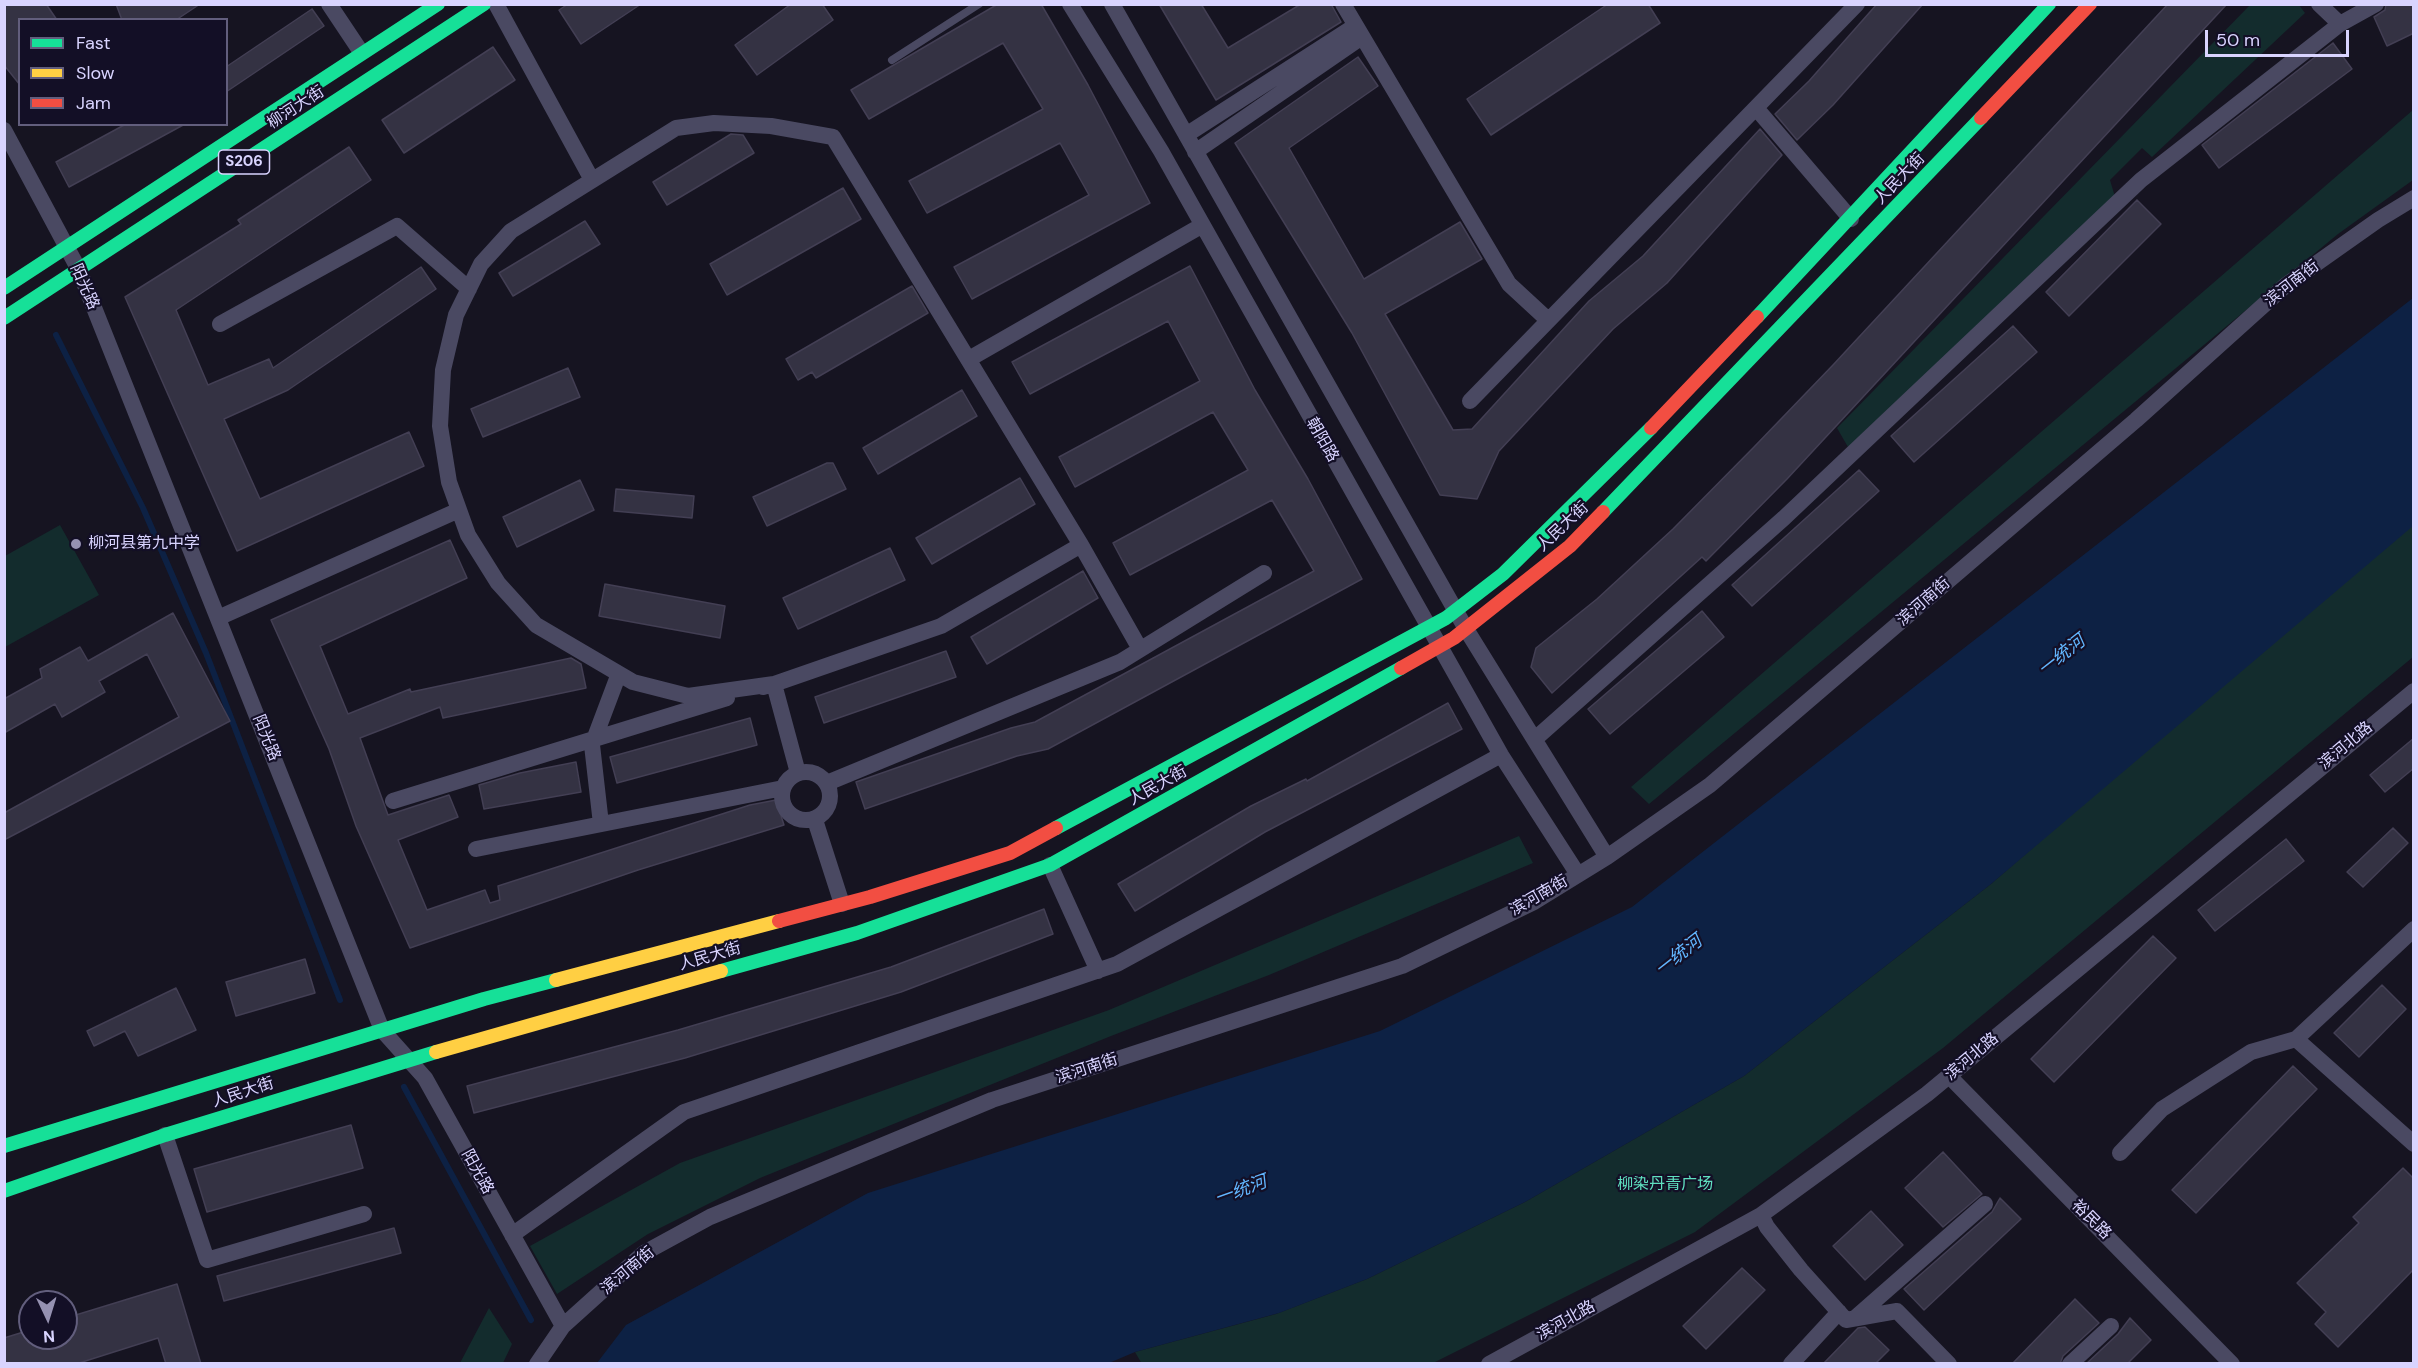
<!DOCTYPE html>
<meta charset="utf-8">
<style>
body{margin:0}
#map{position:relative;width:2418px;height:1368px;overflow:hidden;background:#161421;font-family:"DM Sans",sans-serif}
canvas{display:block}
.frame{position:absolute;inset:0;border:6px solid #d9d4ff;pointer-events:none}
.legend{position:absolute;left:18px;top:18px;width:210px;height:108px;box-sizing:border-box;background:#130f26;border:2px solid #625e7d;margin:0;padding:8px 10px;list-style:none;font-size:18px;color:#d9d4ff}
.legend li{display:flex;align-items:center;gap:12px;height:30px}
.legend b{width:30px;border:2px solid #625e7d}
.north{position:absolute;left:18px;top:1290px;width:60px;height:60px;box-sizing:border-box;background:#130f26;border:2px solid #625e7d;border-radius:50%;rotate:176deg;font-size:16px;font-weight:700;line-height:24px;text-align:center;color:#d9d4ff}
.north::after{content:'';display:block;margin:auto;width:21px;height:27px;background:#9591b1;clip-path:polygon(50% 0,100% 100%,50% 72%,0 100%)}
.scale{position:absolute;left:2205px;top:30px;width:144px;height:27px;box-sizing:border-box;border:3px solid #d9d4ff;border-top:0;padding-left:8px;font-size:18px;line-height:21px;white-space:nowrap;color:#d9d4ff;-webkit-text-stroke:4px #130f26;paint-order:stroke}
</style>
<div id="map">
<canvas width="2418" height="1368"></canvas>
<div class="frame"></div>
<ul class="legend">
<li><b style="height:8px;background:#16e098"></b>Fast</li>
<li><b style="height:8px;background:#ffcf43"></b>Slow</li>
<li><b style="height:8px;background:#f24e42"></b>Jam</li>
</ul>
<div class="north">N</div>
<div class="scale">50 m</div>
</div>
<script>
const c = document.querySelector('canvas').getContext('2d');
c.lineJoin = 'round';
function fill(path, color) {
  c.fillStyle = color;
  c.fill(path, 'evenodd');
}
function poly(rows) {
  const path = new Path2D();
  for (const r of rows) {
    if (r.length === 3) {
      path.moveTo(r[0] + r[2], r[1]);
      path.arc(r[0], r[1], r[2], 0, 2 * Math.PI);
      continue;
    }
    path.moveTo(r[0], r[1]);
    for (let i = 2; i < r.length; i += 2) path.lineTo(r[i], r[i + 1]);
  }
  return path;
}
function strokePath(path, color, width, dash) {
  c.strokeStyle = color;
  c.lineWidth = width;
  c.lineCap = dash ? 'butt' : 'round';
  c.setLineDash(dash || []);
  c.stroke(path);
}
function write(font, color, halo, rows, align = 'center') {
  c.font = font + ' "DM Sans","Noto Sans SC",sans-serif';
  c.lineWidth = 4.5;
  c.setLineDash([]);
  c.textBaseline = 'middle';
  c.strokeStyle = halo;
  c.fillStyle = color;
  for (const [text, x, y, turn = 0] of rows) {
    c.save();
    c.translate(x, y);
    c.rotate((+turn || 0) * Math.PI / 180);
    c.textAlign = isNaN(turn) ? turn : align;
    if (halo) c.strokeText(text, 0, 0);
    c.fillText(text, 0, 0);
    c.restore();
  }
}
const green = poly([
 [2250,5,2299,5,2305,13,2152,157,2142,148,2110,180,2115,197,1848,447,1837,428],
 [2413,110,2413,180,2338,234,1649,804,1631,787],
 [2413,518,2413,657,1943,1048,1695,1232,1433,1363,1142,1364,1135,1352,1276,1314,1367,1279,1525,1202,1744,1076,1991,884],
 [60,525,99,595,5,647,5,556],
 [1519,836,1533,863,1269,975,1111,1036,760,1178,648,1234,557,1294,530,1246,680,1163,1109,1010],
 [489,1308,512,1344,503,1363,460,1363]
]);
const water = poly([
 [2413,298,2413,526,1991,884,1744,1076,1525,1202,1367,1279,1279,1313,1135,1352,1109,1363,597,1363,626,1325,868,1193,1380,1031,1632,907]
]);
const stream = poly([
 [56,335,143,508,206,653,340,1000],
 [404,1087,531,1320]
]);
const building = poly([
 [4,4,46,4,57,20,20,20,20,85,4,65,4,4],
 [116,4,200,4,176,20,122,20,116,4],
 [568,4,641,4,581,44,559,10,568,4],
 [791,4,822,4,833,20,757,75,735,45,791,4],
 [998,4,1041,4,1088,85,1150,203,972,299,954,267,1089,195,1060,143,927,213,909,181,1043,109,1003,43,869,119,851,90,998,4],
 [1159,4,1201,4,1228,48,1301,4,1331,4,1341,22,1216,100,1159,4],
 [1608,4,1648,4,1660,23,1491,135,1467,99,1608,4],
 [1877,4,1923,4,1833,105,1797,140,1775,114,1809,81,1877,4],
 [2168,4,2227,4,1787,479,1706,561,1702,557,1552,693,1531,667,1536,648,1597,599,1673,529,1754,447,1833,365,2168,4],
 [2386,4,2414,4,2414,33,2387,46,2374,17,2385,10,2386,4],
 [312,9,324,26,226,92,226,67,312,9],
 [2333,43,2352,69,2219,168,2202,145,2333,43],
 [493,47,515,80,404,153,382,120,493,47],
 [1358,57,1378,86,1289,148,1364,279,1460,222,1482,259,1385,314,1453,430,1472,429,1589,301,1643,256,1760,129,1782,155,1667,283,1613,329,1499,451,1477,499,1440,495,1352,333,1235,143,1358,57],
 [126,124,185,124,69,187,56,162,126,124],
 [731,134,743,135,754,153,667,205,653,182,731,134],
 [349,147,371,180,176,310,208,385,269,359,273,368,421,267,436,289,288,390,224,419,260,499,409,432,424,466,237,551,125,297,241,224,238,220,349,147],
 [843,188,861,219,727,295,710,264,843,188],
 [2137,200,2161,224,2069,316,2046,292,2137,200],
 [585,221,600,244,513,296,499,273,585,221],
 [1190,266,1255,390,1308,479,1362,579,1048,749,1017,756,865,809,856,782,1011,728,1035,722,1314,571,1272,500,1130,575,1113,543,1248,470,1213,412,1075,487,1059,457,1200,381,1168,321,1030,394,1012,362,1190,266],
 [912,286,928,313,816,378,812,372,798,380,786,359,912,286],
 [2013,326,2037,352,1914,462,1891,436,2013,326],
 [568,368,580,397,483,437,471,409,568,368],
 [962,390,977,416,878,474,863,448,962,390],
 [827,463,833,463,846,489,767,526,753,497,827,463],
 [1859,470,1879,491,1752,606,1732,585,1859,470],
 [1020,478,1035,504,932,564,916,538,1020,478],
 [580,480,594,510,517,547,503,517,580,480],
 [616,489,694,496,692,518,614,511,616,489],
 [450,540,467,578,320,646,348,714,410,689,411,692,571,658,581,664,586,688,443,718,440,707,360,738,388,815,449,795,458,817,398,840,427,910,485,890,490,903,500,900,498,886,750,805,776,800,784,825,638,870,410,948,356,826,329,749,271,620,450,540],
 [890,548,905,580,798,629,783,598,890,548],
 [1083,571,1098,598,987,664,971,637,1083,571],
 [605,584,725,606,720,638,599,616,605,584],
 [1702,611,1724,637,1610,734,1588,709,1702,611],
 [173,613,230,721,4,840,4,813,179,717,147,654,99,681,105,692,62,717,55,704,4,733,4,699,42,678,40,669,80,647,88,661,173,613],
 [946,651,956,677,824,723,815,697,946,651],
 [1448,703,1462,729,1265,832,1135,911,1118,884,1251,806,1306,779,1307,781,1448,703],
 [750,718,757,745,617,783,610,757,750,718],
 [2414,738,2414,768,2385,792,2370,775,2414,738],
 [576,762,581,792,484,809,479,785,520,773,576,762],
 [2393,828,2408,843,2363,887,2347,872,2393,828],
 [2286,839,2304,861,2215,931,2198,910,2286,839],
 [1044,909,1053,934,901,992,685,1058,474,1113,467,1086,678,1030,891,967,1044,909],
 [2153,936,2176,958,2054,1082,2031,1059,2153,936],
 [305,959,315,993,236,1016,226,982,305,959],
 [2382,985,2406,1009,2359,1057,2334,1033,2382,985],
 [176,988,196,1030,138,1056,125,1031,94,1046,87,1031,176,988],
 [2293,1066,2317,1089,2196,1213,2172,1190,2293,1066],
 [351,1125,363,1168,207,1212,194,1169,351,1125],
 [1943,1152,1982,1194,1943,1227,1905,1188,1943,1152],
 [2403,1168,2414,1179,2414,1269,2338,1347,2315,1324,2326,1312,2297,1283,2359,1223,2353,1217,2403,1168],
 [2000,1198,2021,1219,1924,1310,1904,1289,1992,1212,2000,1198],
 [1871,1211,1903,1245,1865,1280,1833,1246,1871,1211],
 [394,1228,401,1253,224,1301,217,1276,394,1228],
 [1742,1268,1765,1290,1706,1349,1683,1326,1742,1268],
 [177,1284,201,1364,166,1364,158,1338,76,1364,4,1364,4,1338,30,1330,30,1338,66,1338,66,1318,177,1284],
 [2075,1299,2099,1323,2063,1356,2060,1364,2012,1364,2075,1299],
 [2130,1318,2151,1340,2127,1364,2086,1364,2118,1334,2130,1318],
 [1865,1327,1889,1350,1875,1364,1823,1364,1858,1328,1865,1327]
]);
const lane = poly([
 [892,60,979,4]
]);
const street = poly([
 [329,4,361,52],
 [496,4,592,180],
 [1070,4,1161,151,1501,755,1577,873],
 [1112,4,1466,629,1607,857],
 [1343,4,1509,284,1548,320],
 [2319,4,2340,24],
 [1756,108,1851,219],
 [4,130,79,270,382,1030,425,1078,563,1326],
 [1186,135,1355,26],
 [1195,152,1362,37],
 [220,324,397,226,469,289],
 [969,359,1201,226],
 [1470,401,1857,4],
 [1081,545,941,626,774,684,688,696,633,682,536,625,498,583,468,535,449,482,440,426,443,370,456,315,481,264,511,231,676,128,714,123,771,126,833,137,1081,545,1140,649],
 [218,618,459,510],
 [763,687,774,684,798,773],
 [1535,739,1784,518,2141,180,2340,24,2376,4],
 [806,796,24],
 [827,783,1120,662,1264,573],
 [393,801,727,698],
 [815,820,842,904],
 [601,824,592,745,618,676],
 [476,849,783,788],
 [1050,865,1098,971],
 [2296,1039,2414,1144],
 [1949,1076,2232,1364],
 [165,1135,207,1260,364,1214],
 [2120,1153,2162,1109,2251,1052,2296,1039,2414,929],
 [1761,1215,1767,1227,1801,1270,1846,1320,1897,1311,1949,1364],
 [512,1235,684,1112,1117,964,1501,755],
 [1855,1318,1985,1204],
 [537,1364,563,1326,644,1253,710,1217,992,1100,1402,966,1534,902,1607,857,1710,785,2136,420,2286,285,2378,220,2414,198],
 [1489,1364,1761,1215,1927,1094,2414,691],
 [1791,1364,1839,1312],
 [2070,1364,2111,1326]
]);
const fast = poly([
 [4,288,438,4],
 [1757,317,2049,4],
 [4,318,484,4],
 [1603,512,1981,118],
 [1056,828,1446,618,1503,574,1651,428],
 [721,971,857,933,1050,865,1401,668],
 [4,1146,484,999,556,980],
 [4,1191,165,1135,436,1052]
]);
const slow = poly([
 [556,980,779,921],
 [436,1052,721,971]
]);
const jam = poly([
 [1981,118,2090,4],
 [1651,428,1757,317],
 [1401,668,1454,638,1570,546,1603,512],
 [779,921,870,897,1010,853,1056,828]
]);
const markers = [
 [76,544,6,"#9591b1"]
];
const shields = [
 [244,162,51]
];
const shieldNames = [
 ["S206",244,162]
];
const streetNames = [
 ["柳河大街",296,108,-33],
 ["人民大街",1900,179,-46],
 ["滨河南街",2292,284,-38],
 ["阳光路",84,287,66],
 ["朝阳路",1322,440,60],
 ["人民大街",1563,527,-43],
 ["滨河南街",1924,602,-41],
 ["阳光路",266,738,68],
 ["滨河北路",2346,746,-40],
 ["人民大街",1158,786,-29],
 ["滨河南街",1539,896,-30],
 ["人民大街",710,957,-16],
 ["滨河北路",1972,1057,-40],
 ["滨河南街",1087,1069,-18],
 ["人民大街",243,1093,-18],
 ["阳光路",477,1172,61],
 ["裕民路",2091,1220,45],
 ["滨河南街",628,1271,-40],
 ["滨河北路",1566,1321,-29]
];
const poiNames = [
 ["柳河县第九中学",88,544]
];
const parkNames = [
 ["柳染丹青广场",1665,1185]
];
const waterNames = [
 ["一统河",2062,656,-38],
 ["一统河",1679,956,-38],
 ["一统河",1241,1191,-20]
];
fill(green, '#132c2d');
fill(water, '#0d2144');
strokePath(stream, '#0d2144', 6);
fill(building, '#343243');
strokePath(building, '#433f54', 1.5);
strokePath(lane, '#4a4962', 8);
strokePath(street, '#4a4962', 16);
strokePath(fast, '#16e098', 14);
strokePath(slow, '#ffcf43', 14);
strokePath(jam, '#f24e42', 14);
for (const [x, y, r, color] of markers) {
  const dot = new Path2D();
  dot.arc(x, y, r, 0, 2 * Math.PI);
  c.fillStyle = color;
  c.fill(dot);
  strokePath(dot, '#130f26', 2);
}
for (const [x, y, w] of shields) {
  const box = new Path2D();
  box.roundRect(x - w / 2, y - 12, w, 24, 4.5);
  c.fillStyle = '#130f26';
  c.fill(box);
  strokePath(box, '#d9d4ff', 1.5);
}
write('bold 15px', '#d9d4ff', null, shieldNames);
write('16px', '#d9d4ff', '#130f26', streetNames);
write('16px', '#d9d4ff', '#130f26', poiNames, 'left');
write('16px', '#5fe0c0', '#130f26', parkNames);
write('italic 18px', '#62b6ff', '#130f26', waterNames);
</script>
